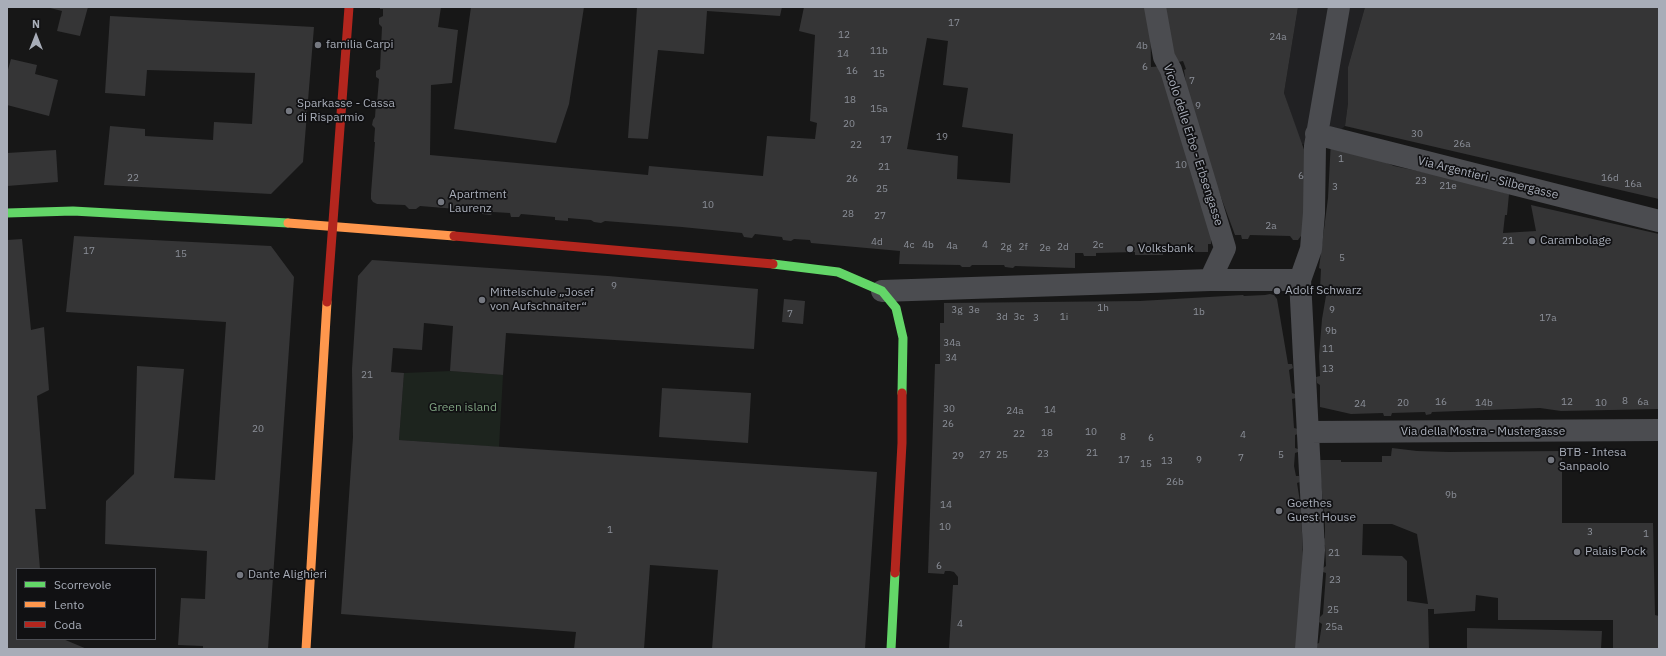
<!DOCTYPE html>
<meta charset="utf-8">
<style>
body{margin:0}
#map{position:relative;width:1666px;height:656px;overflow:hidden;background:#171717;font-family:"IBM Plex Sans",sans-serif}
canvas{display:block}
.frame{position:absolute;inset:0;border:8px solid #a8adb8;pointer-events:none}
.legend{position:absolute;left:16px;top:568px;width:140px;height:72px;box-sizing:border-box;background:#111113;border:1px solid #4d4f55;margin:0;padding:5px 7px;list-style:none;font-size:12px;color:#a8adb8}
.legend li{display:flex;align-items:center;gap:8px;height:20px}
.legend b{width:20px;border:1px solid #4d4f55}
.north{position:absolute;left:16px;top:16px;width:40px;height:40px;-webkit-text-stroke:3px #111113;paint-order:stroke;rotate:0deg;font-size:11px;font-weight:700;line-height:16px;text-align:center;color:#a8adb8}
.north::after{content:'';display:block;margin:auto;width:14px;height:18px;background:#a8adb8;clip-path:polygon(50% 0,100% 100%,50% 72%,0 100%)}
</style>
<div id="map">
<canvas width="1666" height="656"></canvas>
<div class="frame"></div>
<ul class="legend">
<li><b style="height:5px;background:#63d668"></b>Scorrevole</li>
<li><b style="height:5px;background:#ff974d"></b>Lento</li>
<li><b style="height:5px;background:#b3261e"></b>Coda</li>
</ul>
<div class="north">N</div>
</div>
<script>
const c = document.querySelector('canvas').getContext('2d');
c.lineJoin = 'round';
function fill(path, color) {
  c.fillStyle = color;
  c.fill(path, 'evenodd');
}
function poly(rows) {
  const path = new Path2D();
  for (const r of rows) {
    path.moveTo(r[0], r[1]);
    for (let i = 2; i < r.length; i += 2) path.lineTo(r[i], r[i + 1]);
  }
  return path;
}
function strokePath(path, color, width, dash) {
  c.strokeStyle = color;
  c.lineWidth = width;
  c.lineCap = dash ? 'butt' : 'round';
  c.setLineDash(dash || []);
  c.stroke(path);
}
function write(font, color, halo, rows, align = 'center') {
  c.font = font + ' "IBM Plex Sans",sans-serif';
  c.lineWidth = 3.5;
  c.setLineDash([]);
  c.textBaseline = 'middle';
  c.strokeStyle = halo;
  c.fillStyle = color;
  for (const [text, x, y, turn = 0] of rows) {
    c.save();
    c.translate(x, y);
    c.rotate((+turn || 0) * Math.PI / 180);
    c.textAlign = isNaN(turn) ? turn : align;
    if (halo) c.strokeText(text, 0, 0);
    c.fillText(text, 0, 0);
    c.restore();
  }
}
const built = poly([
 [1298,7,1365,7,1348,67,1348,103,1345,126,1332,138,1315,146,1301,144,1284,93]
]);
const green = poly([
 [450,371,503,375,499,447,399,440,404,373]
]);
const building = poly([
 [46,7,88,7,80,36,57,31,62,11],
 [380,7,441,7,438,27,458,30,452,83,431,85,430,155,648,175,649,166,763,176,767,136,815,139,817,123,810,121,815,35,799,31,804,7,1150,7,1151,67,1164,66,1211,220,1211,244,1208,244,1208,252,1163,252,1163,255,1135,255,1135,252,1096,253,1096,256,1084,256,1083,253,1075,253,1075,268,1015,266,1013,268,1005,267,1004,265,972,265,970,267,962,267,960,265,899,264,900,251,811,243,810,240,794,239,791,241,783,240,782,237,755,234,752,238,744,237,742,233,682,227,605,221,601,223,594,222,591,220,568,218,568,221,555,220,555,217,521,214,519,217,511,217,510,213,493,212,491,215,482,214,481,211,420,206,416,209,409,209,405,205,377,204,373,202,371,199,371,193,375,142,374,142,375,128,372,125,373,120,375,117,376,103,377,103,379,79,376,77,376,71,380,69,382,27,379,24,379,18,383,16,383,9,380,9],
 [927,38,948,41,943,85,968,88,962,127,1013,134,1010,183,957,179,958,156,907,149],
 [471,7,584,7,569,104,556,143,454,129],
 [637,7,782,7,780,16,707,11,704,54,658,50,648,139,628,138],
 [1161,7,1298,7,1284,93,1307,158,1305,236,1301,236,1298,240,1293,240,1290,236,1250,235,1248,239,1242,239,1241,235,1235,235,1208,162,1188,97,1184,70,1186,69,1183,61,1174,63],
 [1365,7,1659,7,1659,199,1345,126,1348,103,1348,67],
 [110,16,314,27,303,162,271,194,104,185,110,126,145,129,145,136,213,140,214,122,252,124,255,73,147,70,145,96,105,93],
 [11,59,37,65,35,74,58,80,49,116,7,105,7,73],
 [1331,140,1346,145,1394,166,1456,179,1509,194,1507,215,1505,215,1503,233,1536,231,1531,205,1659,234,1659,409,1561,411,1540,408,1432,412,1431,414,1426,415,1425,412,1392,413,1391,416,1384,416,1383,413,1351,414,1320,407,1320,385,1317,383,1316,377,1320,376,1319,356,1322,319,1327,290,1320,289,1321,269,1319,268,1328,198],
 [56,150,58,182,7,186,7,153],
 [74,236,271,246,294,277,268,649,203,649,203,646,178,645,181,598,205,599,207,551,105,544,106,501,134,474,137,366,184,369,174,478,215,480,226,322,66,312],
 [22,239,31,330,44,327,49,390,37,396,46,509,35,509,40,569,17,569,17,639,63,639,87,649,7,649,7,240],
 [372,260,608,276,758,289,754,349,506,333,503,375,450,371,453,326,424,323,422,350,393,348,391,372,404,373,399,440,877,472,865,649,712,649,718,570,650,565,644,649,574,649,576,632,341,614,353,437,352,369,358,276],
 [1270,294,1274,295,1277,299,1288,364,1292,364,1293,368,1289,370,1292,393,1295,394,1296,398,1292,399,1294,428,1298,429,1298,434,1295,435,1295,448,1298,449,1298,452,1295,453,1294,466,1296,476,1299,476,1300,482,1297,483,1301,508,1303,557,1296,649,949,649,953,585,958,585,958,577,954,572,950,571,945,571,944,574,928,573,935,364,940,364,940,323,944,323,944,303,1140,301,1243,295,1244,296,1265,295],
 [784,299,805,301,803,324,782,322],
 [662,388,751,393,748,443,659,437],
 [1392,448,1417,451,1449,452,1562,451,1562,523,1653,523,1655,615,1659,616,1659,649,1613,649,1613,620,1498,620,1498,598,1476,595,1475,611,1434,614,1434,609,1428,609,1429,649,1315,649,1316,644,1319,643,1322,624,1319,622,1320,617,1323,614,1326,573,1323,572,1323,568,1326,566,1325,545,1322,544,1322,540,1325,538,1325,525,1319,460,1341,460,1341,462,1382,462,1382,456,1391,456],
 [1363,524,1392,524,1417,534,1428,604,1407,601,1407,561,1402,556,1362,555],
 [1467,628,1602,631,1601,649,1467,649]
]);
const street = poly([
 [1155,7,1164,57,1171,70,1225,248,1210,280],
 [1316,134,1659,221],
 [882,291,1210,280,1300,280],
 [1308,432,1659,430],
 [1306,649,1314,550,1300,280,1311,249,1314,213,1315,146,1339,7]
]);
const fast = poly([
 [7,213,73,211,288,223],
 [773,264,838,272,882,291,896,308,903,338,902,393],
 [891,649,895,573]
]);
const slow = poly([
 [288,223,454,236],
 [306,649,327,302]
]);
const jam = poly([
 [454,236,773,264],
 [327,302,349,7],
 [895,573,902,443,902,393]
]);
const markers = [
 [318,45,4,"#757880"],
 [289,111,4,"#757880"],
 [441,202,4,"#757880"],
 [1532,241,4,"#757880"],
 [1130,249,4,"#757880"],
 [1277,291,4,"#757880"],
 [482,300,4,"#757880"],
 [1551,460,4,"#757880"],
 [1279,511,4,"#757880"],
 [1577,552,4,"#757880"],
 [240,575,4,"#757880"]
];
const numberNames = [
 ["17",954,23],
 ["12",844,35],
 ["24a",1278,37],
 ["4b",1142,46],
 ["11b",879,51],
 ["14",843,54],
 ["6",1145,67],
 ["16",852,71],
 ["15",879,74],
 ["7",1192,81],
 ["18",850,100],
 ["9",1198,106],
 ["15a",879,109],
 ["20",849,124],
 ["30",1417,134],
 ["19",942,137],
 ["17",886,140],
 ["26a",1462,144],
 ["22",856,145],
 ["1",1341,159],
 ["10",1181,165],
 ["21",884,167],
 ["6",1301,176],
 ["22",133,178],
 ["16d",1610,178],
 ["26",852,179],
 ["23",1421,181],
 ["16a",1633,184],
 ["21e",1448,186],
 ["3",1335,187],
 ["25",882,189],
 ["10",708,205],
 ["28",848,214],
 ["27",880,216],
 ["2a",1271,226],
 ["21",1508,241],
 ["4d",877,242],
 ["4c",909,245],
 ["4b",928,245],
 ["4",985,245],
 ["2c",1098,245],
 ["4a",952,246],
 ["2g",1006,247],
 ["2f",1023,247],
 ["2d",1063,247],
 ["2e",1045,248],
 ["17",89,251],
 ["15",181,254],
 ["5",1342,258],
 ["9",614,286],
 ["1h",1103,308],
 ["3g",957,310],
 ["3e",974,310],
 ["9",1332,310],
 ["1b",1199,312],
 ["7",790,314],
 ["3d",1002,317],
 ["3c",1019,317],
 ["1i",1064,317],
 ["3",1036,318],
 ["17a",1548,318],
 ["9b",1331,331],
 ["34a",952,343],
 ["11",1328,349],
 ["34",951,358],
 ["13",1328,369],
 ["21",367,375],
 ["8",1625,401],
 ["16",1441,402],
 ["12",1567,402],
 ["6a",1643,402],
 ["20",1403,403],
 ["14b",1484,403],
 ["10",1601,403],
 ["24",1360,404],
 ["30",949,409],
 ["14",1050,410],
 ["24a",1015,411],
 ["26",948,424],
 ["20",258,429],
 ["10",1091,432],
 ["18",1047,433],
 ["22",1019,434],
 ["4",1243,435],
 ["8",1123,437],
 ["6",1151,438],
 ["21",1092,453],
 ["23",1043,454],
 ["27",985,455],
 ["25",1002,455],
 ["5",1281,455],
 ["29",958,456],
 ["7",1241,458],
 ["17",1124,460],
 ["9",1199,460],
 ["13",1167,461],
 ["15",1146,464],
 ["26b",1175,482],
 ["9b",1451,495],
 ["14",946,505],
 ["10",945,527],
 ["1",610,530],
 ["3",1590,532],
 ["1",1646,534],
 ["21",1334,553],
 ["6",939,566],
 ["23",1335,580],
 ["25",1333,610],
 ["4",960,624],
 ["25a",1334,627]
];
const poiNames = [
 ["familia Carpi",326,45],
 ["Sparkasse - Cassa",297,104],
 ["di Risparmio",297,118],
 ["Apartment",449,195],
 ["Laurenz",449,209],
 ["Carambolage",1540,241],
 ["Volksbank",1138,249],
 ["Adolf Schwarz",1285,291],
 ["Mittelschule „Josef",490,293],
 ["von Aufschnaiter“",490,307],
 ["BTB - Intesa",1559,453],
 ["Sanpaolo",1559,467],
 ["Goethes",1287,504],
 ["Guest House",1287,518],
 ["Palais Pock",1585,552],
 ["Dante Alighieri",248,575]
];
const streetNames = [
 ["Vicolo delle Erbe - Erbsengasse",1193,145,72],
 ["Via Argentieri - Silbergasse",1488,178,14],
 ["Via della Mostra - Mustergasse",1483,432]
];
const parkNames = [
 ["Green island",463,408]
];
fill(built, '#212123');
fill(green, '#1d241e');
fill(building, '#353536');
strokePath(street, '#4b4c50', 22);
strokePath(fast, '#63d668', 9);
strokePath(slow, '#ff974d', 9);
strokePath(jam, '#b3261e', 9);
for (const [x, y, r, color] of markers) {
  const dot = new Path2D();
  dot.arc(x, y, r, 0, 2 * Math.PI);
  c.fillStyle = color;
  c.fill(dot);
  strokePath(dot, '#111113', 1.5);
}
write('10px', '#8b8f98', null, numberNames);
write('12px', '#a8adb8', '#111113', poiNames, 'left');
write('12px', '#a8adb8', '#111113', streetNames);
write('12px', '#7fa381', '#111113', parkNames);
</script>
